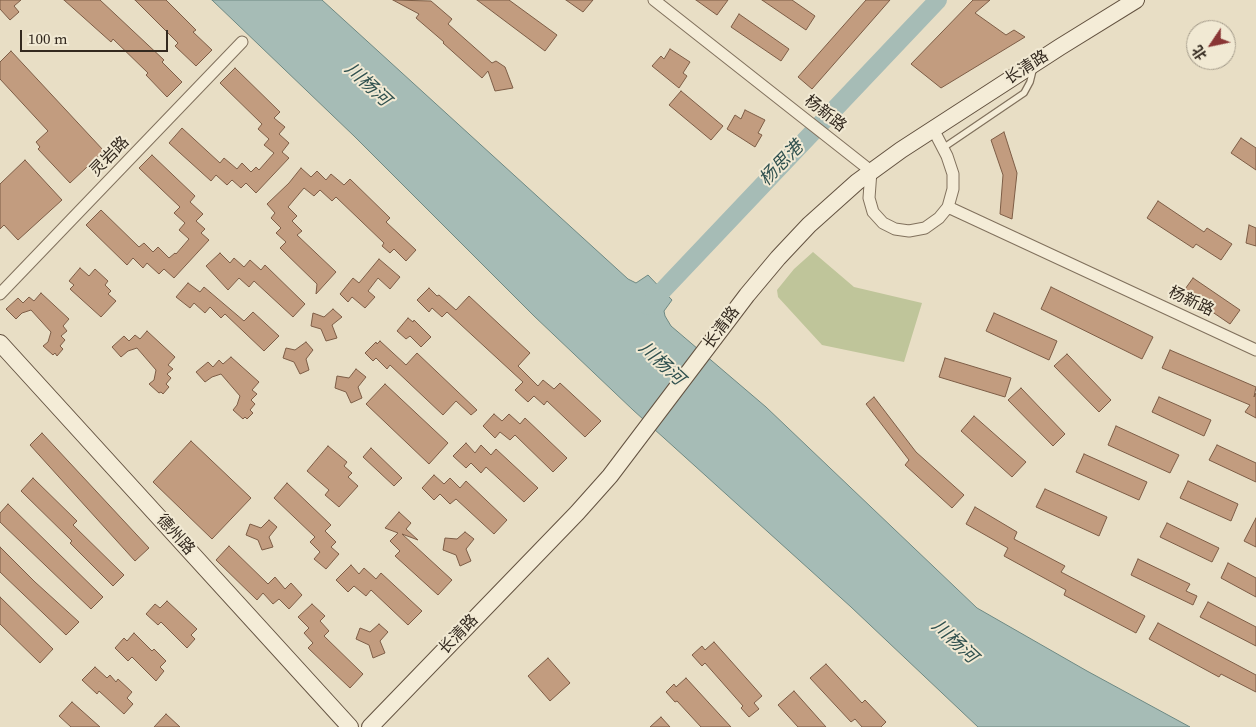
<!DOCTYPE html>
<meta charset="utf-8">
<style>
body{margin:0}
#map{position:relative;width:1256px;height:727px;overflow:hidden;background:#e8dec5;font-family:"Source Serif 4","Noto Sans SC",serif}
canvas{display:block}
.north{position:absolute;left:1186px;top:20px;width:50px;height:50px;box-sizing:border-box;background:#f1e9d3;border:1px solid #a59c8b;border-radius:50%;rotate:236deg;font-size:14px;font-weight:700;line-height:20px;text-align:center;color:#33291f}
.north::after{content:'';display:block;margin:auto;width:18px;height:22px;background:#893534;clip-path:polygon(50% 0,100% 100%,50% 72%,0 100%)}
.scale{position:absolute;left:20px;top:30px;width:148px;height:22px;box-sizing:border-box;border:2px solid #33291f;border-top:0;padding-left:6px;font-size:15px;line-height:18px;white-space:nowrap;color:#33291f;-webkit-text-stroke:4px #f1e9d3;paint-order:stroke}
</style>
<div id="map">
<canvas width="1256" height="727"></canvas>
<div class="north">北</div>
<div class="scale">100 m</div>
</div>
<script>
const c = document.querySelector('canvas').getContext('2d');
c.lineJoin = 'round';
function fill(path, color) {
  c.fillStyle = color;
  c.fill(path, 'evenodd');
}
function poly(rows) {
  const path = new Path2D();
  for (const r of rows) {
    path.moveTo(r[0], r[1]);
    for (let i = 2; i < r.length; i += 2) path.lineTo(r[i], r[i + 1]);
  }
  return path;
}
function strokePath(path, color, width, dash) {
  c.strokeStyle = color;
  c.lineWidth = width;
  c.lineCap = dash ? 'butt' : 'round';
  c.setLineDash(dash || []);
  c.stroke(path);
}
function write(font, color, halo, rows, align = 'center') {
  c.font = font + ' "Source Serif 4","Noto Sans SC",serif';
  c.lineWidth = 4;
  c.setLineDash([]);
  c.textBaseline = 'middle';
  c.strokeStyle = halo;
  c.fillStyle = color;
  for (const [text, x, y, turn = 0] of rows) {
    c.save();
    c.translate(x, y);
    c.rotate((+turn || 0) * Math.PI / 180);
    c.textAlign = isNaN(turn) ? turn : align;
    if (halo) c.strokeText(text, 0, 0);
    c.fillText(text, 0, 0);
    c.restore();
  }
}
const green = poly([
 [813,252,854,287,922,303,904,362,822,345,778,297,777,290,794,269]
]);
const water = poly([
 [212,0,322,0,628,279,636,283,648,275,672,300,664,311,665,316,671,326,766,407,977,608,1087,671,1190,727,978,727,851,607,633,410,534,316,354,136,212,0]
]);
const river = poly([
 [648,306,938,0]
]);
const building = poly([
 [0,0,21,0,14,6,19,12,10,20,0,9,0,0],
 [64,0,100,0,164,60,162,62,182,82,167,97,146,75,148,73,113,39,111,42,64,0],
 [135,0,166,0,196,30,193,32,212,50,196,66,175,46,178,43,135,0],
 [393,0,431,1,452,19,448,24,492,63,496,61,505,67,513,88,495,91,488,71,482,78,443,43,444,42,416,18,419,14,393,0],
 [477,0,509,0,557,35,545,51,477,0],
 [566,0,593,0,583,12,566,0],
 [696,0,728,0,717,15,696,0],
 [762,0,792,0,815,16,806,30,762,0],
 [866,0,890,0,812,89,798,77,866,0],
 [973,0,990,0,975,13,1006,35,1014,30,1025,37,941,88,911,64,973,0],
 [739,14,789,49,781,61,731,27,739,14],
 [670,49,690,62,683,73,687,76,679,88,652,66,661,56,664,59,670,49],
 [11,51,104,151,70,183,38,149,40,147,36,142,48,131,0,79,0,62,11,51],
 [235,68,280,112,274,118,285,127,279,134,289,143,282,152,289,158,256,193,246,183,241,188,232,180,227,185,216,175,211,181,169,143,182,128,220,163,224,158,237,169,242,163,251,172,256,167,259,170,274,153,264,145,269,139,258,129,262,124,220,83,235,68],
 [681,91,723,126,711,140,669,105,681,91],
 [745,110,765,120,758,133,762,135,755,147,727,129,735,115,741,119,745,110],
 [1004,132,1017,173,1012,219,1000,214,1003,175,991,140,1004,132],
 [1241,138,1256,148,1256,170,1231,153,1241,138],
 [152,155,195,196,190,202,203,214,196,221,205,229,201,233,209,240,174,278,164,269,159,274,147,263,143,268,133,258,127,265,86,225,101,210,139,247,144,243,153,252,158,247,169,258,175,253,176,254,189,239,179,230,185,223,174,213,180,207,139,168,152,155],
 [25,160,62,200,18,240,4,225,0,229,0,184,25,160],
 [301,168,311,177,317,171,326,180,331,174,344,185,350,179,390,218,386,222,416,250,406,261,394,249,390,253,382,246,384,243,336,197,332,201,320,190,314,196,304,188,288,207,297,216,292,221,302,231,297,235,336,272,316,294,317,284,280,248,286,242,276,233,281,228,271,218,275,213,267,204,289,183,301,168],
 [1158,201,1204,232,1207,228,1232,244,1221,260,1196,244,1193,248,1147,218,1158,201],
 [1249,225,1256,228,1256,246,1246,243,1249,225],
 [220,253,230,263,234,258,244,267,250,260,261,270,265,265,305,304,293,317,254,281,249,287,239,278,228,290,206,266,220,253],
 [379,259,400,277,390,289,378,278,368,291,375,297,365,308,352,297,348,302,340,294,353,278,359,283,379,259],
 [80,268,89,276,95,269,108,281,105,285,111,291,108,294,116,301,101,317,70,289,74,285,69,281,80,268],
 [1193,278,1240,310,1230,324,1183,292,1193,278],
 [188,283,200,292,204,287,244,321,253,312,279,336,264,351,225,314,221,318,210,307,205,313,194,303,190,308,176,297,188,283],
 [1051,287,1153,337,1142,359,1041,309,1051,287],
 [429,288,437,296,439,295,456,310,469,296,530,353,518,366,538,386,543,380,554,389,560,383,601,421,585,437,547,401,544,405,534,396,528,402,515,390,523,382,447,312,442,317,432,308,429,312,417,300,429,288],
 [41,293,69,319,63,326,67,331,61,336,65,340,60,346,63,349,57,356,55,353,53,355,43,346,48,342,51,332,31,310,22,313,16,319,6,309,18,298,23,303,29,297,34,301,41,293],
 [333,309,342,317,332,325,337,338,326,341,321,329,311,326,313,313,324,317,333,309],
 [994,313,1057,341,1049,360,986,331,994,313],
 [408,318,413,322,414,320,431,337,421,347,410,336,406,339,397,331,408,318],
 [147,331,175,357,168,365,173,369,167,374,171,378,166,384,169,387,163,394,161,392,159,393,149,384,154,380,156,370,137,348,128,351,121,357,112,347,124,336,129,341,135,335,140,339,147,331],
 [380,341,406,365,417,353,477,410,471,415,456,401,443,415,390,365,387,369,376,358,373,361,365,353,376,342,377,344,380,341],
 [306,342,313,350,306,359,309,370,300,374,294,362,283,358,286,348,295,350,306,342],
 [1170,350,1256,387,1254,397,1256,393,1256,418,1245,412,1250,405,1162,368,1170,350],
 [1067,354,1111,400,1099,412,1054,366,1067,354],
 [231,357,259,382,252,390,257,394,251,400,255,404,250,410,253,413,247,419,245,417,243,419,233,410,237,405,240,396,221,374,212,377,205,382,196,372,208,362,213,367,219,360,223,364,231,357],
 [945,358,1011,378,1005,397,939,377,945,358],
 [356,369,366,377,358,387,362,398,351,403,346,392,335,388,337,376,349,378,356,369],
 [385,384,448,443,429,464,366,404,385,384],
 [1021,388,1065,434,1053,446,1008,400,1021,388],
 [874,397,916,452,964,495,952,508,905,465,909,460,866,404,874,397],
 [1159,397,1211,420,1204,436,1152,412,1159,397],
 [494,414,502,421,509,414,520,424,525,418,567,458,553,472,515,435,510,440,500,432,495,438,483,426,494,414],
 [974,416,1026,462,1012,477,961,431,974,416],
 [1116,426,1179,455,1170,473,1108,445,1116,426],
 [42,433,149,548,135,561,30,445,42,433],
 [191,441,251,498,212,539,153,482,191,441],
 [466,443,475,453,481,445,491,455,496,449,538,488,524,502,486,467,481,473,471,463,466,468,453,456,466,443],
 [1217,445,1256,463,1256,482,1209,460,1217,445],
 [328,446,347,462,344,466,352,473,348,477,358,486,339,507,325,495,329,490,307,471,328,446],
 [371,448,402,478,394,486,363,457,371,448],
 [1084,454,1147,482,1139,500,1076,472,1084,454],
 [434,475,444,484,450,478,460,488,466,481,507,520,494,534,456,499,450,504,440,494,434,500,422,488,434,475],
 [33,478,77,521,73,525,124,575,113,586,70,543,72,541,21,491,33,478],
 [1188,481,1238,504,1231,521,1180,498,1188,481],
 [287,483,331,525,325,531,336,542,331,547,339,554,326,569,314,559,320,552,310,542,315,537,274,498,287,483],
 [1045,489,1107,517,1099,536,1036,507,1045,489],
 [8,504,103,597,91,609,0,522,0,513,8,504],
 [975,507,1017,532,1014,539,1065,566,1061,572,1145,616,1136,633,1064,595,1066,590,1004,556,1008,548,966,524,975,507],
 [399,512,411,523,406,529,418,540,402,534,452,580,438,595,395,556,400,551,390,541,398,533,385,528,399,512],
 [1256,518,1256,547,1244,541,1256,518],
 [269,520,277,527,269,537,273,547,262,550,258,540,246,535,250,524,261,528,269,520],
 [1167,523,1219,548,1212,562,1160,537,1167,523],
 [465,532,474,539,466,549,471,561,460,566,456,555,443,550,445,538,457,539,465,532],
 [229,546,268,584,275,577,285,589,291,583,302,595,289,609,279,599,273,604,263,593,257,600,216,560,229,546],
 [0,547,35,582,79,622,66,635,0,572,0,547],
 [1138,559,1190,584,1186,591,1197,596,1193,605,1131,575,1138,559],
 [1228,563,1256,578,1256,597,1221,578,1228,563],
 [351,565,359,574,364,568,376,579,381,573,422,611,408,625,371,590,366,596,354,586,348,592,336,580,351,565],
 [0,597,53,649,40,663,0,624,0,597],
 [167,601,197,629,191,635,195,639,187,648,161,622,158,625,146,614,155,604,160,608,167,601],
 [1208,602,1256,627,1256,646,1200,617,1208,602],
 [312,604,325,616,320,621,329,631,324,636,363,674,350,688,308,648,313,643,304,633,309,628,298,617,312,604],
 [1158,623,1256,675,1256,692,1221,674,1219,677,1149,639,1158,623],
 [379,624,388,632,380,641,385,653,373,658,369,645,356,639,360,628,370,632,379,624],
 [134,633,152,651,154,649,166,661,160,667,164,671,156,681,132,657,128,661,115,648,124,638,127,641,134,633],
 [714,642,762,696,754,703,759,709,749,717,741,708,743,706,705,663,702,666,692,655,702,646,705,650,714,642],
 [548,658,570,683,550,701,528,676,548,658],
 [826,664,862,703,865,700,886,722,881,727,862,727,855,719,851,722,810,678,826,664],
 [95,667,107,678,110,675,116,682,118,679,132,692,127,698,133,704,124,714,99,691,97,694,82,680,95,667],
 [686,678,731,727,701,727,677,701,675,702,666,692,674,684,676,687,686,678],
 [794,691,826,727,798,727,778,705,794,691],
 [72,702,100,727,71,727,59,716,72,702],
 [166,714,180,727,154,727,166,714],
 [661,717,670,727,650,727,661,717]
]);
const lane = poly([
 [943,148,1024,93,1030,82,1033,70]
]);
const street = poly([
 [654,0,871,171,869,198,873,212,883,223,895,229,909,231,925,228,939,218,948,207,953,189,953,174,947,156,933,129],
 [948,207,1256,350],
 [0,294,242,42]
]);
const secondary = poly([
 [0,343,350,727],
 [370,727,577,513,610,476,747,295,778,258,809,225,857,182,901,150,1060,47,1136,0]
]);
const streetNames = [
 ["长清路",1027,68,-33],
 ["杨新路",825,114,38],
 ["灵岩路",110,157,-46],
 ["杨新路",1191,302,25],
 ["长清路",722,328,-53],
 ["德州路",175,535,48],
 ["长清路",459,635,-46]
];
const waterNames = [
 ["川杨河",367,85,43],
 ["杨思港",782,164,-46],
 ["川杨河",661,364,43],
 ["川杨河",954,642,43]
];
fill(green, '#bfc59a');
fill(water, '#a6bcb6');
strokePath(water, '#6e8983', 1);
strokePath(river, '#a6bcb6', 18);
fill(building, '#c29c7f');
strokePath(building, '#7d5d46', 1);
strokePath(lane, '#81715d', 8);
strokePath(street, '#81715d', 13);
strokePath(secondary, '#635240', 18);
strokePath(lane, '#f4ecd7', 5.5);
strokePath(street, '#f4ecd7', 11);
strokePath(secondary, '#f4ecd7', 16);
write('16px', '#33291f', '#f1e9d3', streetNames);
write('italic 18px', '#30514f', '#f1e9d3', waterNames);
</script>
